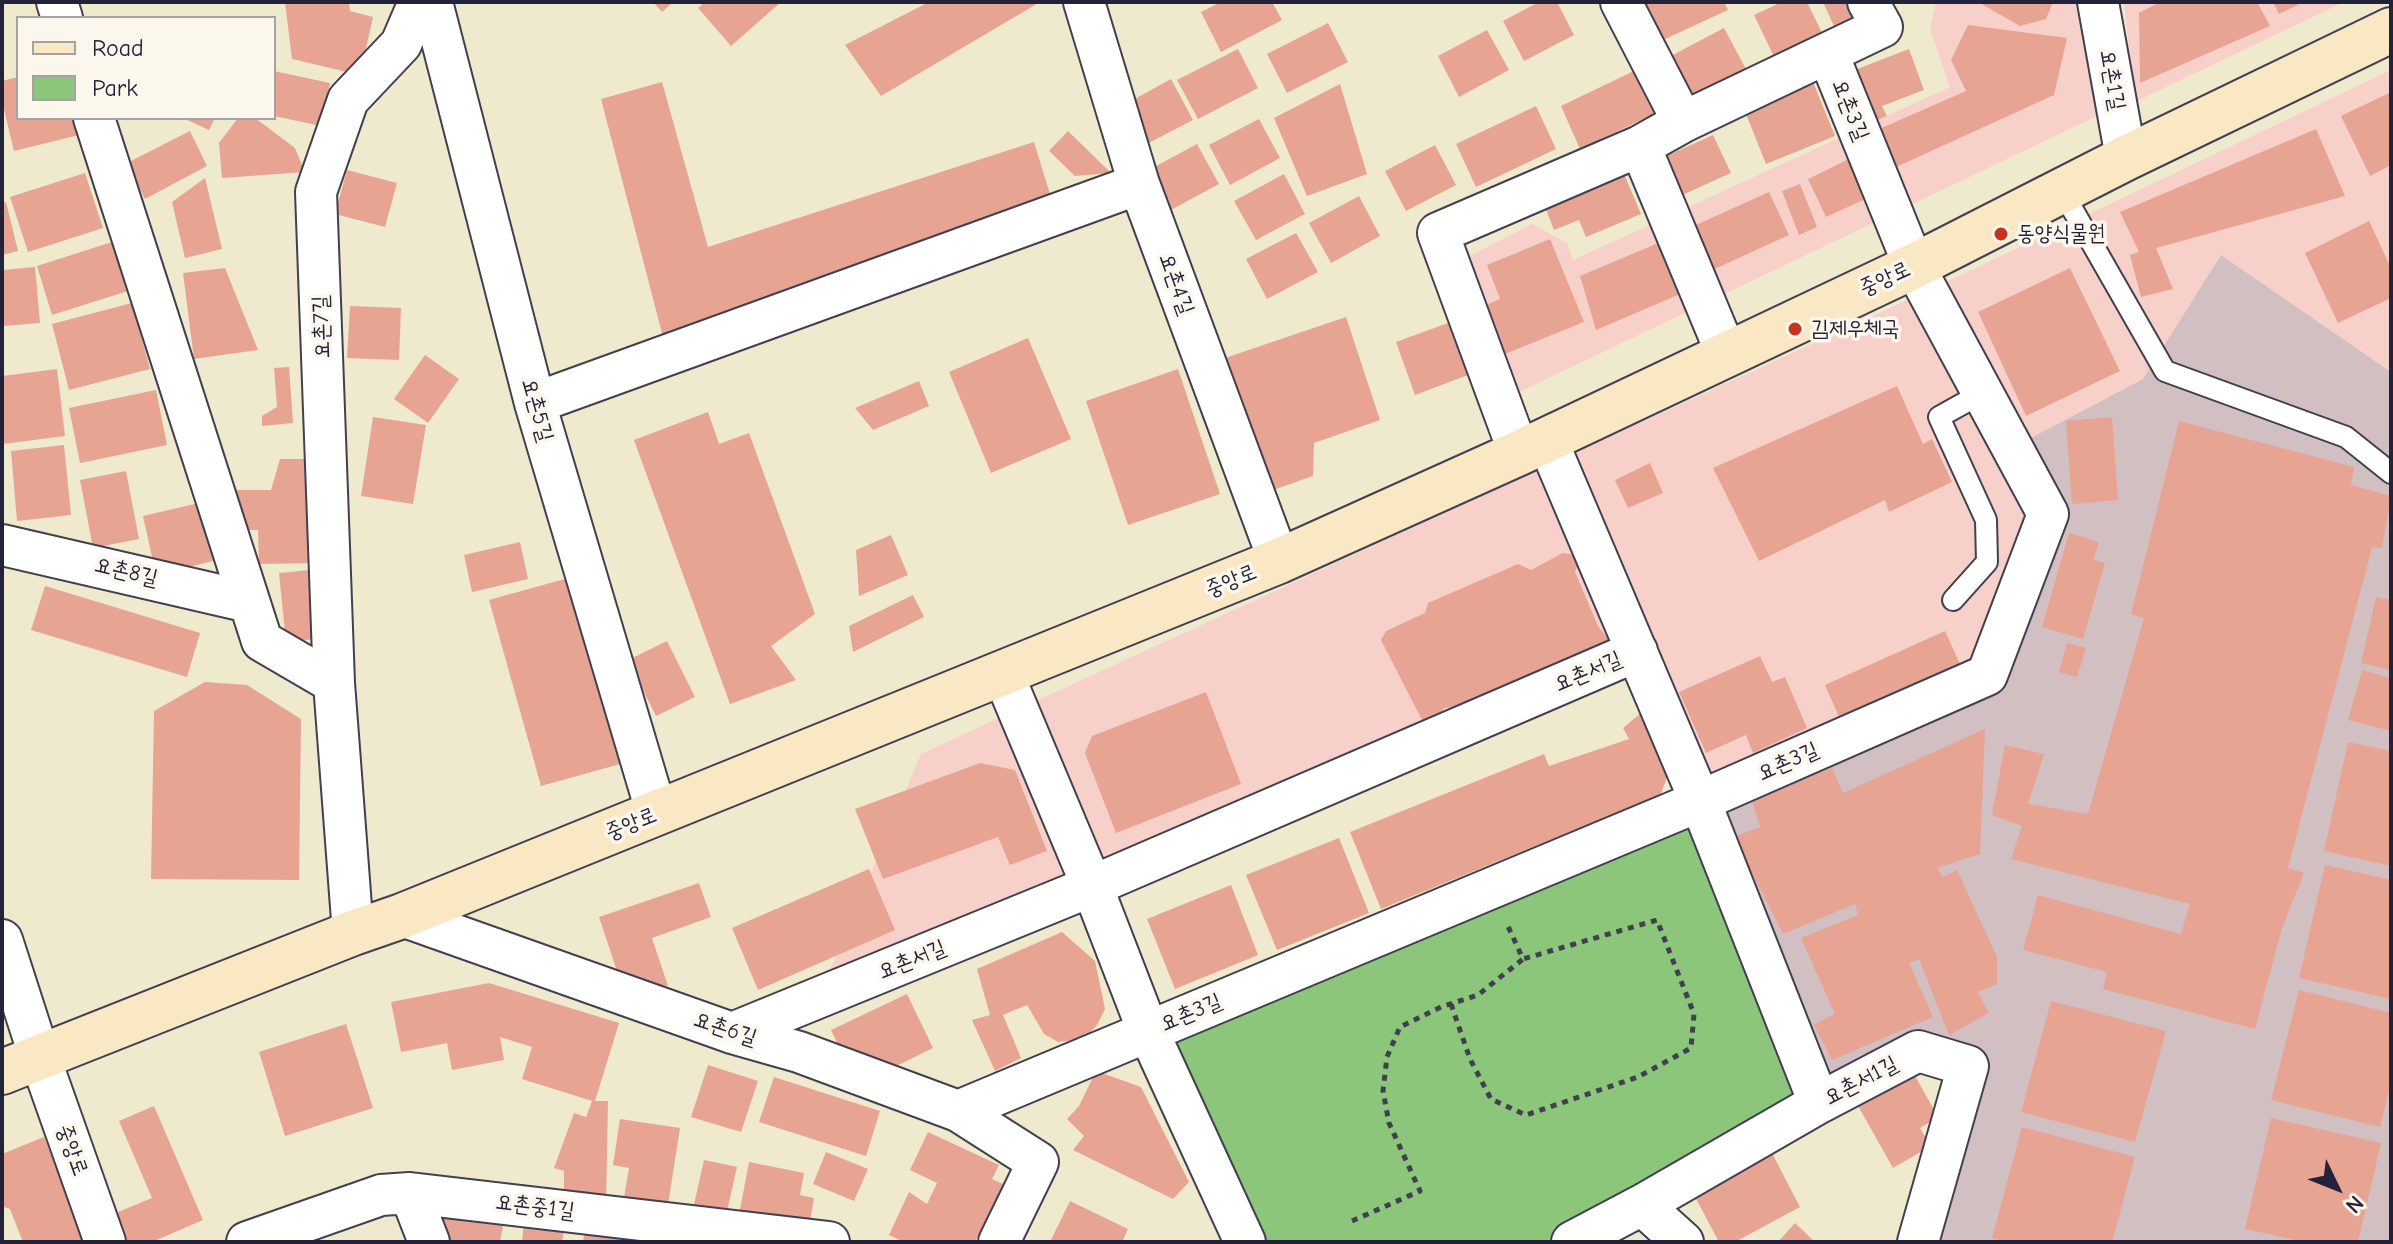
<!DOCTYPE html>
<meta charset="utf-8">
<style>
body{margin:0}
#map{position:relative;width:2393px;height:1244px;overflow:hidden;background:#efe9cd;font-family:"Comic Neue",sans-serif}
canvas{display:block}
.frame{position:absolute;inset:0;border:4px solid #22223b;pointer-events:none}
.legend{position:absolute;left:16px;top:16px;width:260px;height:104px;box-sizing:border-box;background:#fbf7ec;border:2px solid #a4a2a5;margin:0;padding:10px 14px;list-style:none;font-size:24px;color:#22223b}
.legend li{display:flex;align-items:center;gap:16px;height:40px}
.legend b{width:40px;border:2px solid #a4a2a5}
.north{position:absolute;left:2297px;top:1148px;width:80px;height:80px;-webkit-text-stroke:6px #fbf7ec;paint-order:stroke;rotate:133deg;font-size:22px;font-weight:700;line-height:32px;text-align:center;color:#22223b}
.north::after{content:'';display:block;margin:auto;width:28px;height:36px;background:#22223b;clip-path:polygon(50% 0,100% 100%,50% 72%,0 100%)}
</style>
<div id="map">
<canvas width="2393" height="1244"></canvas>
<div class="frame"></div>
<ul class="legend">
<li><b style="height:10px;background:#fae7c3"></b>Road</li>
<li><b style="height:22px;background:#8cc67a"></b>Park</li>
</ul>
<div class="north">N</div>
</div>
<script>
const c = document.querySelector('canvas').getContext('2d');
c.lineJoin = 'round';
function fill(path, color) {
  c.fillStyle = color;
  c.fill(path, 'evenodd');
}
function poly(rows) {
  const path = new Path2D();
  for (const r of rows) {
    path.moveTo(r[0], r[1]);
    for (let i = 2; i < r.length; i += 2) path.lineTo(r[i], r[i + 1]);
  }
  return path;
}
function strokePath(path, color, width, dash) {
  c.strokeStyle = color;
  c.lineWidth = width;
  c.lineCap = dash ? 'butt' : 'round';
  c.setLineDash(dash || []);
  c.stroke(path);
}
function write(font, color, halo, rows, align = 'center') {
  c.font = font + ' "Comic Neue","Poor Story",sans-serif';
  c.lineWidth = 7;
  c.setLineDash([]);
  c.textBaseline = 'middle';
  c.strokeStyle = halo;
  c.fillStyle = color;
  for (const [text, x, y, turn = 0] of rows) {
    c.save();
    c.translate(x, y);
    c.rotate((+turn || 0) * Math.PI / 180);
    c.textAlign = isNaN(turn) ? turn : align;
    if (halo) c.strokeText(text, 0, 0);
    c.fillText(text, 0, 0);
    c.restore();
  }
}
const built = poly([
 [1936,2,2086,2,2097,116,1515,394,1462,260,1532,224,1567,243,1573,260,1950,87,1930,29],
 [2124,2,2344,2,2135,102],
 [2391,70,2391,372,2221,255,2143,379,2029,439,2060,518,2004,673,1691,815,1633,668,808,1022,921,754,1940,285]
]);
const industrial = poly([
 [2221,255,2391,372,2391,1242,1937,1242,1984,1055,1919,1037,1803,1100,1691,815,2004,673,2060,518,2029,439,2143,379]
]);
const green = poly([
 [1691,815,1803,1100,1545,1242,1260,1242,1165,1034]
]);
const building = poly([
 [285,2,349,2,350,11,373,17,360,75,292,59],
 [653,2,673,2,662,12],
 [705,2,781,2,731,46,698,8],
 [929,2,1040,2,881,96,845,45],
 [1221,2,1272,2,1282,20,1221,52,1201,12],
 [1539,2,1557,2,1574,35,1524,61,1503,21],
 [1634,2,1724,2,1728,10,1648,47],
 [1782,2,1807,2,1824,37,1776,61,1754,15],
 [1823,2,1852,2,1862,24,1838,35],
 [1978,2,2053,2,2046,19,2020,26],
 [2160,2,2257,2,2270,26,2140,83,2139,13],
 [2273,2,2304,2,2279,14],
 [1328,23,1348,62,1287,93,1267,54],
 [1968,25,2067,38,2054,95,1894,168,1877,130,1966,91,1951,60],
 [1724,28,1747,71,1689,101,1667,58],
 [1487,30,1509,70,1459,97,1438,56],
 [1238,49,1258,88,1198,119,1177,80],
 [1909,49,1924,90,1882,106,1887,116,1868,124,1847,73],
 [1640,68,1660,111,1580,149,1561,106],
 [274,71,330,83,321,126,274,116],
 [18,77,18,118,75,118,79,135,14,151,2,101,2,81],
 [1171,79,1193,120,1143,146,1122,106],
 [662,82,708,247,1034,142,1054,207,663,337,601,99],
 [1813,82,1835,136,1766,164,1744,109],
 [1340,84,1367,174,1307,196,1274,118],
 [2391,92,2391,165,2370,176,2341,116],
 [1536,106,1556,149,1476,187,1456,144],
 [183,118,215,118,209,130],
 [238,118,255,118,295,148,305,172,222,178,219,143],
 [1259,119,1280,158,1230,185,1209,145],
 [2316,129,2345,196,2156,248,2173,289,2141,297,2130,255,2139,252,2120,212],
 [190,131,207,166,145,199,127,163],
 [1068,131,1111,173,1075,176,1049,151],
 [1713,135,1731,173,1680,196,1662,158],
 [1197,144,1219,184,1169,211,1147,171],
 [1435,145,1456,185,1406,211,1385,171],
 [1853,157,1872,196,1826,217,1808,179],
 [347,170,397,183,385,227,335,214],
 [85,173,103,228,28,252,10,197],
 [1284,174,1305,214,1256,240,1234,201],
 [1624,174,1641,214,1586,237,1579,220,1554,230,1545,207],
 [205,178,222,249,185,258,172,202],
 [1800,184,1817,227,1799,235,1782,191],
 [1769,192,1789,235,1706,273,1687,229],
 [1359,196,1380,236,1331,263,1309,223],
 [6,202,18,251,2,255,2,203],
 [2369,221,2391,268,2391,298,2338,323,2305,253],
 [1296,233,1318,272,1267,299,1246,259],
 [1550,239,1584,322,1505,354,1486,305,1500,299,1487,265],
 [1663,241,1685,292,1596,330,1580,276],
 [112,242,128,291,52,315,37,266],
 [35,267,40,323,2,326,2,270],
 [225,268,258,350,194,359,183,273],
 [2070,268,2120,371,2026,416,1978,312],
 [132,303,150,369,69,390,52,324],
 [350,306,401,308,399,360,347,358],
 [1346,317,1380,420,1314,443,1313,476,1270,491,1225,358],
 [1448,323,1468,375,1415,395,1396,342],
 [1028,338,1071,439,991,473,949,372],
 [425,355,459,379,428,423,394,399],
 [289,367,293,423,262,426,262,416,277,407,274,368],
 [57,369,65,436,2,444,2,376],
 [1178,369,1220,494,1128,525,1086,401],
 [919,381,929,406,873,430,855,408],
 [1897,386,1923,444,1932,439,1952,482,1889,512,1885,500,1759,561,1713,468],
 [156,390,167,445,80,463,69,408],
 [708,412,719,444,749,433,815,614,771,646,796,680,730,704,634,440],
 [373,417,426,425,413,504,361,496],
 [2112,417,2118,500,2072,504,2066,421],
 [2179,421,2354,467,2351,485,2391,496,2382,548,2372,547,2288,868,2304,873,2282,928,2255,1029,2103,989,2107,972,2023,950,2038,895,2181,934,2190,904,2011,859,2022,826,1992,815,2005,745,2044,754,2028,804,2088,814,2144,618,2131,614],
 [64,445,71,515,17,521,11,451],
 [280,459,315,459,316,563,259,564,258,530,236,530,236,490,271,490],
 [1650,463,1663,493,1628,508,1615,480],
 [126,471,139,539,93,548,80,480],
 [203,502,217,560,156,575,143,516],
 [2069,533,2099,542,2093,560,2105,563,2083,639,2042,627],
 [891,535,908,575,859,596,856,550],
 [520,542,528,579,472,592,464,555],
 [1563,553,1574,555,1579,562,1575,572,1598,626,1608,639,1607,652,1474,704,1444,708,1437,719,1423,722,1381,640,1386,631,1425,613,1428,603,1518,564,1531,570],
 [320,569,326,638,286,642,279,573],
 [579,575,631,761,541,786,489,600],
 [45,586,200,633,187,677,31,630],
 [913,595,924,617,853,652,849,626],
 [2376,597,2391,600,2391,670,2361,663],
 [1945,631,1960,664,1840,719,1825,685],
 [667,641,695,697,656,716,628,660],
 [2067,643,2086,648,2077,677,2059,672],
 [1760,656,1772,682,1785,677,1807,728,1753,753,1746,735,1706,753,1679,692],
 [2362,670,2391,678,2391,731,2348,720],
 [205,682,247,685,301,719,299,880,151,879,154,711],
 [1206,692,1241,784,1116,833,1085,753,1092,736],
 [1647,708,1671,766,1659,799,1574,830,1381,909,1350,832,1544,754,1549,766,1629,739,1623,728],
 [1985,729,1980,854,1937,868,1943,877,1957,870,1997,957,1997,984,1978,992,1989,1013,1949,1035,1919,959,1909,963,1933,1017,1832,1060,1814,1025,1835,1014,1801,938,1858,915,1855,904,1783,934,1734,837,1760,827,1752,801,1832,768,1843,793],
 [2348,742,2391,751,2391,866,2324,851],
 [980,763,1015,770,1047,851,1010,865,998,837,883,879,855,809],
 [1339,838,1369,913,1277,950,1246,875],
 [2325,865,2391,880,2391,999,2299,978],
 [869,869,895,930,758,990,732,928],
 [699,883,711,917,652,938,668,986,621,983,599,917],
 [1231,885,1258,955,1175,989,1147,919],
 [1062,932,1095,961,1105,1009,1097,1025,1084,1039,1058,1042,1044,1034,1027,1005,1003,1015,1021,1058,995,1071,972,1020,990,1015,977,969],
 [489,983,619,1023,595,1101,608,1101,606,1206,564,1205,564,1171,554,1168,574,1113,586,1117,592,1101,522,1079,532,1047,500,1037,504,1060,452,1070,447,1043,401,1052,391,1002],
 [2299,990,2391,1013,2391,1083,2380,1127,2271,1100],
 [907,994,933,1048,888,1070,841,1051,831,1030],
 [2051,1001,2166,1031,2135,1142,2021,1112],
 [346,1024,373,1108,285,1136,259,1052],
 [708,1065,758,1081,741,1132,691,1117],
 [1096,1071,1141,1087,1189,1182,1173,1199,1073,1150,1084,1136,1067,1119,1079,1106],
 [1913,1072,1938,1117,1920,1128,1931,1146,1893,1168,1857,1104],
 [774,1077,880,1111,866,1156,759,1122],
 [154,1106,203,1220,152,1242,122,1242,111,1215,152,1198,119,1121],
 [2271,1118,2381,1143,2358,1242,2305,1242,2245,1229],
 [620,1119,680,1128,667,1211,623,1204,629,1168,613,1165],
 [2022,1127,2135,1157,2112,1242,2008,1242,1992,1238],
 [928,1132,999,1165,992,1179,1003,1184,975,1242,904,1242,889,1235,909,1192,927,1204,937,1183,910,1170],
 [44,1137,86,1242,23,1242,10,1209,2,1206,2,1154],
 [826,1152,868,1169,854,1201,813,1184],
 [1772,1153,1800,1207,1735,1242,1719,1242,1694,1195],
 [704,1160,737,1167,726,1216,693,1209],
 [749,1162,804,1173,800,1195,814,1198,809,1228,739,1215],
 [1070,1201,1128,1229,1122,1242,1050,1242],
 [440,1208,504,1220,500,1242,438,1242],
 [524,1222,565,1226,562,1242,522,1242],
 [1795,1223,1815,1242,1778,1242],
 [585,1228,630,1235,628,1242,583,1242]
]);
const path = poly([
 [1451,1004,1470,1059,1491,1099,1526,1115,1638,1077,1691,1048,1694,1014,1657,920,1523,959],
 [1352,1221,1420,1191,1389,1123,1383,1091,1387,1057,1400,1027,1441,1007,1478,995,1523,959,1506,922]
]);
const lane = poly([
 [2062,191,2165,371,2346,437,2391,473],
 [1953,600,1987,562,1986,520,1939,417,1982,393]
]);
const street = poly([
 [57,2,62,18],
 [432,2,535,403,657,814],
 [1084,2,1139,184,1279,561],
 [1621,2,1683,122],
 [2098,2,2126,158],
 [94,118,262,641,334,683],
 [1640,146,1727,355],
 [535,403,1139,184],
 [1547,440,1700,801,1819,1103],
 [1519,453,1438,233,1640,146,1683,122,1882,27,1868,2],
 [2,545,249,602],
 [1003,674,1092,886,1148,1031,1245,1242],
 [402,916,732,1033,799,1052,958,1111,1038,1162,999,1242],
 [353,933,334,683,316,192,348,100,401,44,419,2],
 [2,940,40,1058,105,1242],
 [732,1033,1092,886,1637,651],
 [958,1111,1700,801,1987,675,2048,514,1914,266,1828,54],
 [410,1193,429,1242],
 [1642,1205,1683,1242],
 [247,1242,381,1195,410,1193,829,1242],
 [1572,1242,1642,1205,1819,1103,1918,1051,1968,1066,1918,1242]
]);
const secondary = poly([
 [2,1072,353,933,402,916,1279,561,1519,453,1914,266,2126,158,2391,30]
]);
const markers = [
 [2001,234,8,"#c8321e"],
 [1795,329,8,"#c8321e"]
];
const streetNames = [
 ["요촌1길",2112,80,80],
 ["요촌3길",1850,110,68],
 ["중앙로",1885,279,-25],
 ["요촌4길",1176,284,70],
 ["요촌7길",322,327,-92],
 ["요촌5길",537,410,74],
 ["요촌8길",126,572,13],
 ["중앙로",1231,581,-22],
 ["요촌서길",1588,672,-23],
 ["요촌3길",1788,762,-24],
 ["중앙로",631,824,-22],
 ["요촌서길",912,960,-22],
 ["요촌3길",1191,1013,-23],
 ["요촌6길",725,1029,18],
 ["요촌서1길",1861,1081,-28],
 ["중앙로",72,1150,70],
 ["요촌중1길",535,1207,7]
];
const poiNames = [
 ["동양식물원",2017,234],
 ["김제우체국",1811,329]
];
fill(built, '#f7d1c9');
fill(industrial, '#d2bfc1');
fill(green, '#8cc67a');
fill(building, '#e7a493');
strokePath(lane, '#414051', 24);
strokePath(street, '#414051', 44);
strokePath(secondary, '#414051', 48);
strokePath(path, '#414051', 5, [6, 6]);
strokePath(lane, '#fff', 20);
strokePath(street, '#fff', 40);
strokePath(secondary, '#fae7c3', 44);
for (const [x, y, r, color] of markers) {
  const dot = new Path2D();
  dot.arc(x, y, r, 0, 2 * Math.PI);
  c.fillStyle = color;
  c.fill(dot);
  strokePath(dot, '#fbf7ec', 3);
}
write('22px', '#22223b', '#fbf7ec', streetNames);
write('22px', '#22223b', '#fbf7ec', poiNames, 'left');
</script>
